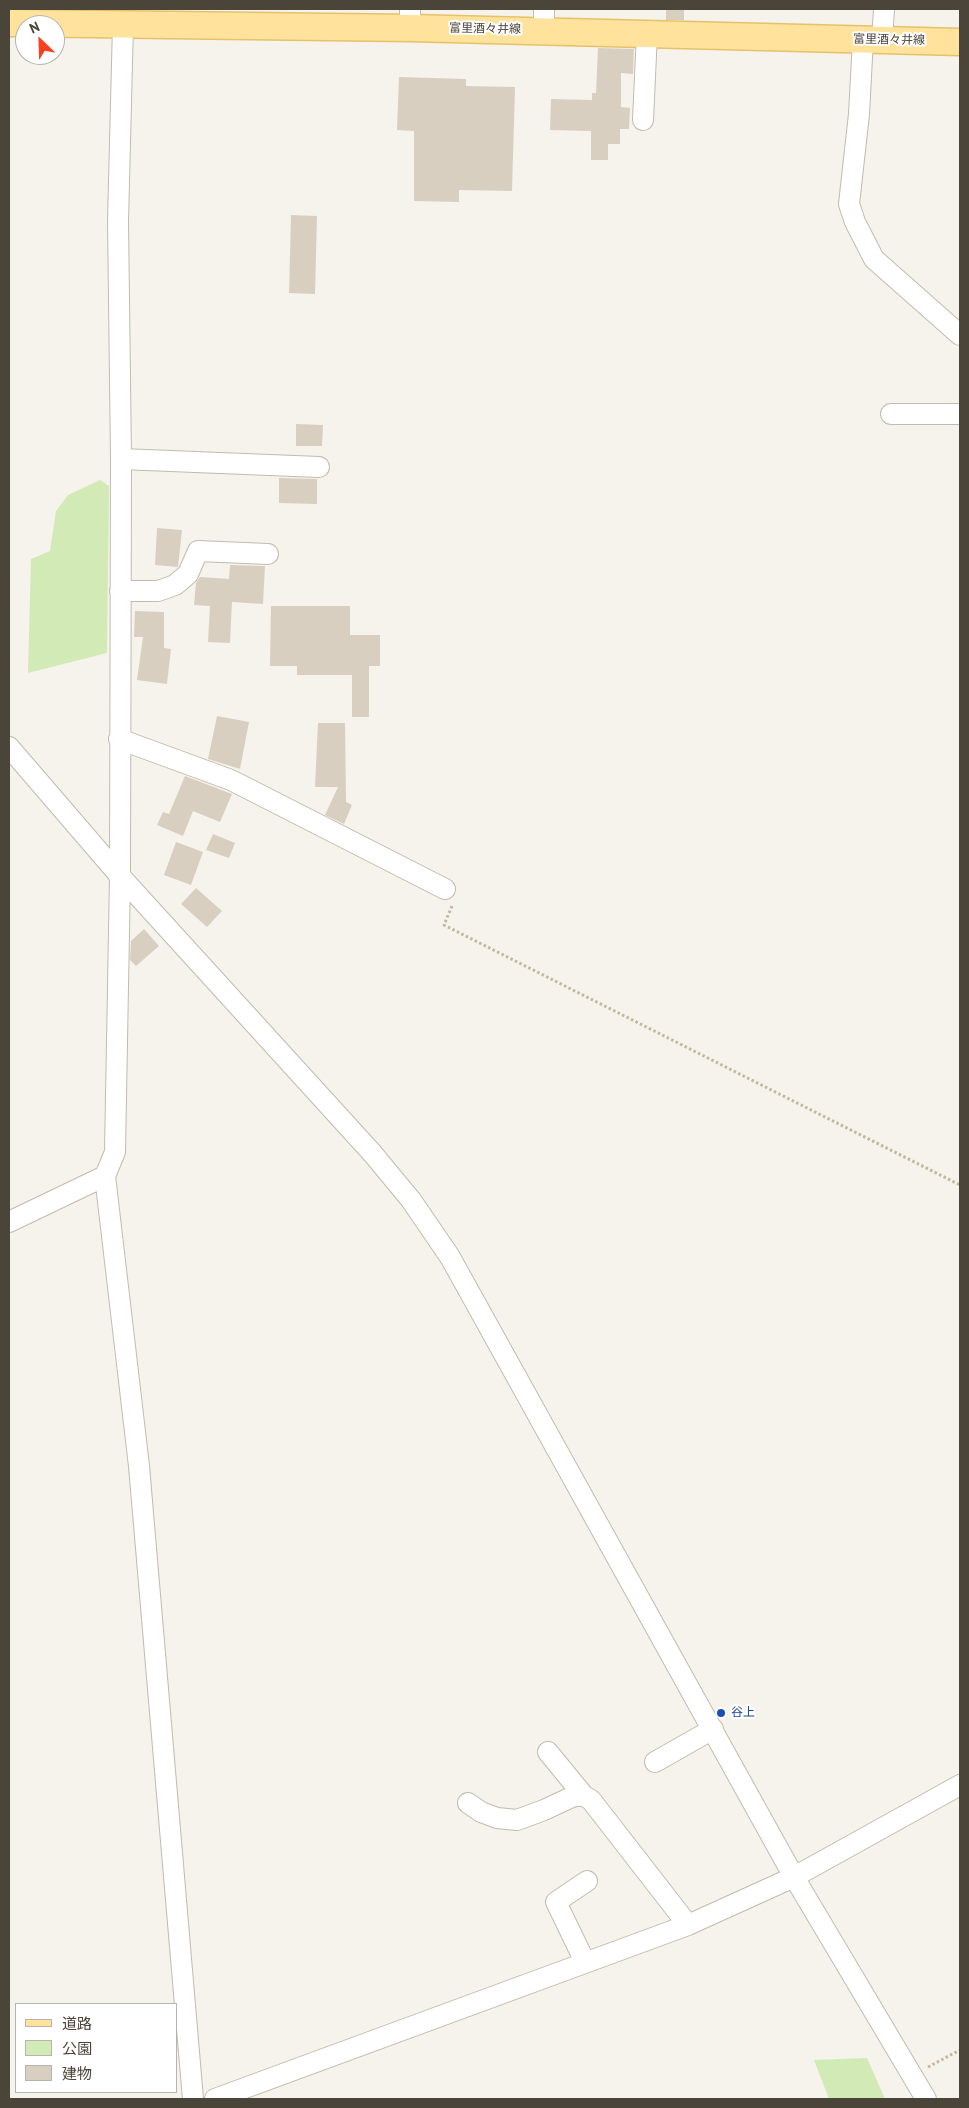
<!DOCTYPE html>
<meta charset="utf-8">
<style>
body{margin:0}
#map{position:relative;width:969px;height:2108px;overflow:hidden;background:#f6f3ec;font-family:"PT Sans","Noto Sans JP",sans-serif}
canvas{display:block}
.frame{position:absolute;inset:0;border:10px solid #4b4439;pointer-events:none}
.legend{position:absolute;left:15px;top:2003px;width:162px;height:90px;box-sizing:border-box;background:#fff;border:1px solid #b7b4b0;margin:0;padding:6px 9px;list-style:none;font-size:15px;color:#4b4439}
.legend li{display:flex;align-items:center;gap:10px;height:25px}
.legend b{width:25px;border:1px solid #b7b4b0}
.north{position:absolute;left:15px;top:15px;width:50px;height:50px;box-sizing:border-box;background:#fff;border:1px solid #b7b4b0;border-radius:50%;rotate:336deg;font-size:14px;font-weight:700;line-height:20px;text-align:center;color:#4b4439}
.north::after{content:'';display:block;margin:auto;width:18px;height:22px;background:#fc3f1d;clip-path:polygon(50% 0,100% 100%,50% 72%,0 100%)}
</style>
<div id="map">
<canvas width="969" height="2108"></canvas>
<div class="frame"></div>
<ul class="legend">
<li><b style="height:6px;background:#ffe39c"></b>道路</li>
<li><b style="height:14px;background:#d2eab5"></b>公園</li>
<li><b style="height:14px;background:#d8cfc1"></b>建物</li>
</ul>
<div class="north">N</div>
</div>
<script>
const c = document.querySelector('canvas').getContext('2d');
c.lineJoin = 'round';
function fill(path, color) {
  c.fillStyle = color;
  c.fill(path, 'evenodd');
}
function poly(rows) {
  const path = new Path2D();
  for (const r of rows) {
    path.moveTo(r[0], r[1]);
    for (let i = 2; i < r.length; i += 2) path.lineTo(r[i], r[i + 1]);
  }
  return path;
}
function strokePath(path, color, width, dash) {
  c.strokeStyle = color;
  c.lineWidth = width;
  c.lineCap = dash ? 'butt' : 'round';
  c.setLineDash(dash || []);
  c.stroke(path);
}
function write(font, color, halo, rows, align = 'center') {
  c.font = font + ' "PT Sans","Noto Sans JP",sans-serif';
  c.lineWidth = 4;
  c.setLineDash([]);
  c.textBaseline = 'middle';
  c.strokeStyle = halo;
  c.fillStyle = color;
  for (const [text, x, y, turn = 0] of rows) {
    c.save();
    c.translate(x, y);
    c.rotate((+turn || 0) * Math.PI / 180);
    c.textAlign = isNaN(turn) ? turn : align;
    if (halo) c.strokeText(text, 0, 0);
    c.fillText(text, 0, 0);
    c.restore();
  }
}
const green = poly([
 [100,480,109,486,107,653,28,673,31,559,50,551,56,511,68,495],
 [867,2058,885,2099,829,2099,814,2060]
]);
const building = poly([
 [666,9,684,9,684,20,666,20],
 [598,48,634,49,633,74,621,73,621,107,630,108,629,129,620,129,620,144,608,144,608,160,591,160,591,131,550,130,551,99,592,100,592,93,596,93],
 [399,77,466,79,466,86,515,87,512,191,459,190,459,202,414,201,414,131,397,130],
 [291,215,317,216,315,294,289,293],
 [296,424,323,425,322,446,296,446],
 [279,478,317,479,317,504,279,503],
 [157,528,182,530,178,567,155,565],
 [230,565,265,566,263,604,232,602,230,643,208,642,210,606,194,605,196,583,200,577,229,579],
 [271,606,350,606,350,635,380,635,380,666,369,666,369,717,352,717,352,675,297,675,297,666,270,666],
 [135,611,164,612,164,648,171,649,167,684,137,680,143,637,134,637],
 [217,716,249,722,240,769,208,759],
 [318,723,345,723,346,802,352,805,344,824,325,815,338,787,315,787],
 [185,776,232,794,220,822,193,811,183,836,157,825,163,812,169,814],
 [213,834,235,843,229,858,206,850],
 [176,842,203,852,191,885,164,875],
 [196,888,222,911,207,927,181,904],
 [144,929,159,946,136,966,130,960,131,941]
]);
const path = poly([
 [452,906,444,925,960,1185],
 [928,2067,960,2050]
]);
const minor = poly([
 [544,9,544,31],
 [123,25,118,221,121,459,120,876,115,1152,105,1176,139,1466,193,2099],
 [410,28,410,9],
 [863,39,859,114,849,204,855,222,874,259,960,335],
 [882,40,884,9],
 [643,120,647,33],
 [891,414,960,414],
 [121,459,319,467],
 [120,591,158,591,175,585,188,574,198,551,268,554],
 [119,739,231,780,445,889],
 [9,747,120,876,373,1154,411,1200,450,1257,794,1877,926,2099],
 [9,1222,105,1176],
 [548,1752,584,1796],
 [655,1762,713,1729],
 [468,1803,481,1812,497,1818,517,1820,544,1810,574,1796,584,1796,591,1800,688,1925],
 [585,1962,556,1902,587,1881],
 [215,2099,688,1925,794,1877,960,1785]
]);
const major = poly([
 [9,23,410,28,960,42]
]);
const markers = [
 [721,1713,5,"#1a4fb4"]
];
const streetNames = [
 ["富里酒々井線",485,29,1],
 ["富里酒々井線",889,40,1]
];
const transitNames = [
 ["谷上",731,1713]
];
fill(green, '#d2eab5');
fill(building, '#d8cfc1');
strokePath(minor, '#c2bbae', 22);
strokePath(major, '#e6c16a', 29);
strokePath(path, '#c4b79f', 3, [2.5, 2.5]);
strokePath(minor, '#fff', 20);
strokePath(major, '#ffe39c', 26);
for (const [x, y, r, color] of markers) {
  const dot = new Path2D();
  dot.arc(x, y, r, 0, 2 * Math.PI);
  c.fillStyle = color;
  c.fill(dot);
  strokePath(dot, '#fff', 2);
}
write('12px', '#4b4439', '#fff', streetNames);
write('12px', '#164399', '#fff', transitNames, 'left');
</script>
